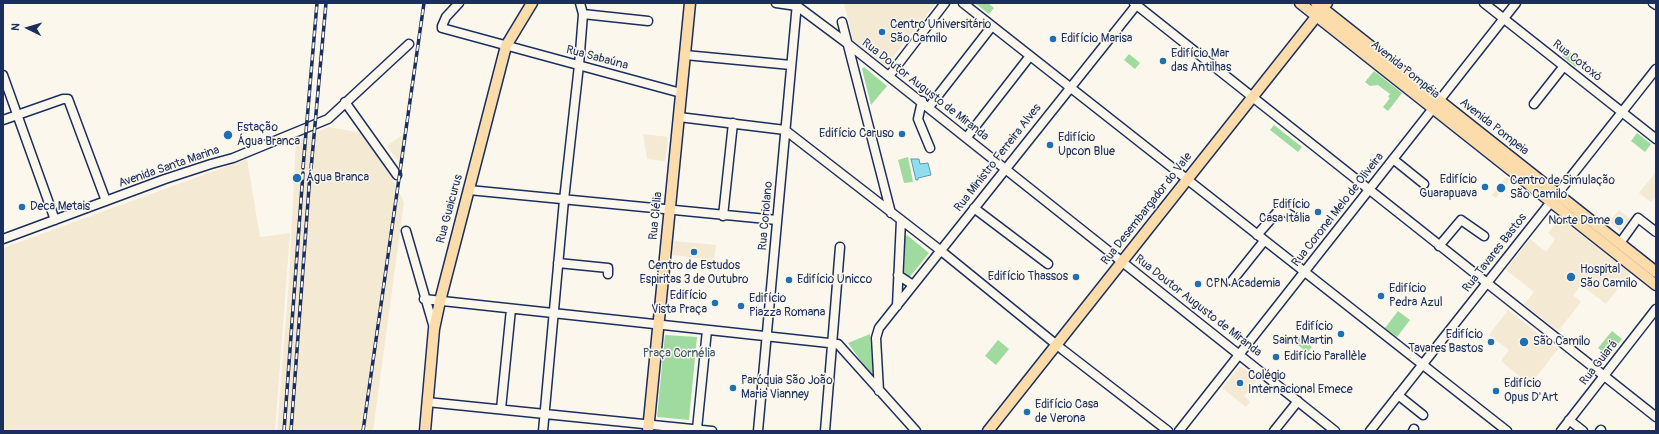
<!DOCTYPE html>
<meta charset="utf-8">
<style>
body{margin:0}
#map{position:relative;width:1659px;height:434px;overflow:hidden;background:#fbf7ec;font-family:Pangolin,sans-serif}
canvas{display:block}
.frame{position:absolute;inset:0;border:4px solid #1b2f5e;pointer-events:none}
.north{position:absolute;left:8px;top:8px;width:40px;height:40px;-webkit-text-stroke:3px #fbf7ec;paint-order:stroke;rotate:275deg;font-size:11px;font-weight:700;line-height:16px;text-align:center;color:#1b2f5e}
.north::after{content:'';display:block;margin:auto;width:14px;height:18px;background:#1b2f5e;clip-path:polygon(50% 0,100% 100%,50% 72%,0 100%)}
</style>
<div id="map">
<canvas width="1659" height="434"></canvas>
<div class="frame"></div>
<div class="north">N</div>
</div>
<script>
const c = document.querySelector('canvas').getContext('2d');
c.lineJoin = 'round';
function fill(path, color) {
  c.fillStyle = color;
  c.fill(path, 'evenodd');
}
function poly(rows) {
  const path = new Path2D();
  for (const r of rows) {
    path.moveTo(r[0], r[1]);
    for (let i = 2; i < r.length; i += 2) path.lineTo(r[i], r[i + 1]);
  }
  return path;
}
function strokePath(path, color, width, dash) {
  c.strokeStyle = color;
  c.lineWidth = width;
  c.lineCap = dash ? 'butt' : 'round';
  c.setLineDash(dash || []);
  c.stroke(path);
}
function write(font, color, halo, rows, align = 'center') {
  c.font = font + ' Pangolin,sans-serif';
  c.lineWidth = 3;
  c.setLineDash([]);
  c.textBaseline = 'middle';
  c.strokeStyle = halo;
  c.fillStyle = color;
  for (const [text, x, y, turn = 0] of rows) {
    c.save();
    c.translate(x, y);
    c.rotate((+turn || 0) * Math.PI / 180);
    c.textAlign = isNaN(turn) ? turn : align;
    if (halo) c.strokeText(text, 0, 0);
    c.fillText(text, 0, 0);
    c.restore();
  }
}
const built = poly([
 [844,3,936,3,886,66,853,40],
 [329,127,362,133,388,171,404,202,373,431,277,431,289,280,296,141],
 [405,133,401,165,387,146],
 [643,134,668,137,665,161,647,159],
 [247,159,260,237,290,233,275,431,3,431,3,248],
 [1656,172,1656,197,1651,202,1639,193],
 [1506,177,1510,180,1496,198,1492,195],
 [1619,210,1630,219,1620,231,1609,222],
 [1560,218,1630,273,1606,304,1581,285,1573,295,1581,302,1558,331,1524,304,1534,292,1506,270,1530,239,1546,252,1555,239,1548,233],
 [673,241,716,245,714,260,672,255],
 [1508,310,1558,349,1530,385,1501,361,1509,350,1489,335],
 [1239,367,1242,367,1258,379,1244,396,1250,402,1246,407,1222,388]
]);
const green = poly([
 [975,3,988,3,994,8,989,14],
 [1567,50,1581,61,1576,67,1562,56],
 [1129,54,1140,63,1135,69,1124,60],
 [864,67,887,86,871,105,862,69],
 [1374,71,1402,93,1388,111,1383,107,1390,98,1388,97,1390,94,1378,85,1370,86,1365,82],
 [1274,125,1302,147,1298,152,1270,130],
 [1637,133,1651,144,1645,152,1631,141],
 [908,157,913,182,904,183,898,160],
 [907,235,929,253,909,278,904,276,905,237],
 [1398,311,1410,320,1397,337,1385,328],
 [1612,331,1622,339,1608,356,1598,348],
 [870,334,873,378,848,343],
 [665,335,697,337,689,420,657,417],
 [1298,336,1312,347,1307,352,1294,342],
 [998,340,1009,349,996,365,985,356]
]);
const water = poly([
 [911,159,919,159,920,164,928,163,931,175,918,178,918,180,916,180,911,159]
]);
const minor = poly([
 [459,3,446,17,442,26,442,28,681,93],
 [776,3,797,6,848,44,1335,431],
 [963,3,1507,431],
 [1134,3,1656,417],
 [1484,3,1656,139],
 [1653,3,1656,5],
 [583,14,648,21],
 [842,22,891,213],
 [685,55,791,65],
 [3,75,55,220],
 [889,76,945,3],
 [922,101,918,119,930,148],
 [345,102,397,175],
 [1534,104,1564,66],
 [929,107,992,26],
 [679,117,785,130,940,250,1063,350,1168,431],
 [3,120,63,99,68,99,106,201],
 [967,137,1030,56],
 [1393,159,1424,184],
 [469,190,777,220],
 [974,208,1048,264],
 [723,216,733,123],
 [406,231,434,328],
 [1257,235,1280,209,1292,216],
 [3,239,165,179,211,164,233,158,328,119,409,44],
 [1620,243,1638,218,1656,232],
 [1439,246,1461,220,1484,236],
 [558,263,608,268,608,274],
 [898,275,913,285],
 [1232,281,1264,241],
 [424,299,838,344,916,431],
 [897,306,901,220],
 [879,391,876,338,879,328,1138,3],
 [1398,395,1423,415],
 [427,402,712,431],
 [501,409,511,309],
 [1569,420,1583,431],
 [697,429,707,330],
 [543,431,564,200,579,65,583,14,580,3],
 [758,431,797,3],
 [825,431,840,247],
 [1179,431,1516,3],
 [1274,431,1298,401],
 [1370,431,1656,69],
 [1413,431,1414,429],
 [1561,431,1656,309],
 [1600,431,1601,430]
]);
const major = poly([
 [1300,3,1656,285],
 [1316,3,1656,272],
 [425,431,434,329,440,301,506,46,532,3],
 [648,431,690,3],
 [988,431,1327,3]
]);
const rail = poly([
 [303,168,317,3],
 [311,169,326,3],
 [284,431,303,173],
 [291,431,310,174],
 [363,431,424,3]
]);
const markers = [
 [882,32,4,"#1f6fb2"],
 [1053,39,4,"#1f6fb2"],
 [1163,61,4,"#1f6fb2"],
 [902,134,4,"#1f6fb2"],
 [228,135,5,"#1f6fb2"],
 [1050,145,4,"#1f6fb2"],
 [297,178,5,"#1f6fb2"],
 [1485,187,4,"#1f6fb2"],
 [1501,188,5,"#1f6fb2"],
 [22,207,4,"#1f6fb2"],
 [1318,212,4,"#1f6fb2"],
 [1619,221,5,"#1f6fb2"],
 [694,252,4,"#1f6fb2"],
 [1076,277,4,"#1f6fb2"],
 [1571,277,5,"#1f6fb2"],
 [789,280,4,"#1f6fb2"],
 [1198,284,4,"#1f6fb2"],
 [1381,296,4,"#1f6fb2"],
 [715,303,4,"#1f6fb2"],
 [741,306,4,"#1f6fb2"],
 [1341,334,4,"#1f6fb2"],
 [1491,342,4,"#1f6fb2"],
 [1524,342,5,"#1f6fb2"],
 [1276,357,4,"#1f6fb2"],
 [1240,383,4,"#1f6fb2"],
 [733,388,4,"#1f6fb2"],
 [1496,391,4,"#1f6fb2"],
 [1027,412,4,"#1f6fb2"]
];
const poiNames = [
 ["Centro Universitário",890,25],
 ["São Camilo",890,39],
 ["Edifício Marisa",1061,39],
 ["Edifício Mar",1171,54],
 ["das Antilhas",1171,68],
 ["Estação",237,128],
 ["Água Branca",237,142],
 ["Edifício Caruso",894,134,"right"],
 ["Edifício",1058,138],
 ["Upcon Blue",1058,152],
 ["Água Branca",306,178],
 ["Edifício",1477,180,"right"],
 ["Guarapuava",1477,194,"right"],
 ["Centro de Simulação",1510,181],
 ["São Camilo",1510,195],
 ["Edifício",1310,205,"right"],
 ["Casa Itália",1310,219,"right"],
 ["Deca Metais",30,207],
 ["Norte Dame",1610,221,"right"],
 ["Centro de Estudos",694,266,"center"],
 ["Espiritas 3 de Outubro",694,280,"center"],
 ["Hospital",1580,270],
 ["São Camilo",1580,284],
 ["Edifício Thassos",1068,277,"right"],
 ["Edifício Unicco",797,280],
 ["CPN Academia",1206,284],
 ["Edifício",1389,289],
 ["Pedra Azul",1389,303],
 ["Edifício",707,296,"right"],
 ["Vista Praça",707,310,"right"],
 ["Edifício",749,299],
 ["Piazza Romana",749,313],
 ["Edifício",1333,327,"right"],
 ["Saint Martin",1333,341,"right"],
 ["Edifício",1483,335,"right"],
 ["Tavares Bastos",1483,349,"right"],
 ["São Camilo",1533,342],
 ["Edifício Parallèle",1284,357],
 ["Colégio",1248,376],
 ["Internacional Emece",1248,390],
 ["Paróquia São João",741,381],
 ["Maria Vianney",741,395],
 ["Edifício",1504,384],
 ["Opus D'Art",1504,398],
 ["Edifício Casa",1035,405],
 ["de Verona",1035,419]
];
const streetNames = [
 ["Rua Sabaúna",597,58,15],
 ["Rua Cotoxó",1577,61,38],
 ["Avenida Pompéia",1405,70,39],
 ["Rua Doutor Augusto de Miranda",925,90,38],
 ["Avenida Pompeia",1494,127,38],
 ["Rua Ministro Ferreira Alves",998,158,-52],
 ["Avenida Santa Marina",169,167,-19],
 ["Rua Guaicurus",450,209,-75],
 ["Rua Desembargador do Vale",1147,209,-52],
 ["Rua Coronel Melo de Oliveira",1338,210,-52],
 ["Rua Clélia",656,216,-84],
 ["Rua Coriolano",766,216,-85],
 ["Rua Tavares Bastos",1495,253,-52],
 ["Rua Doutor Augusto de Miranda",1198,306,38],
 ["Rua Guiará",1599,363,-52]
];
const parkNames = [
 ["Praça Cornélia",679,354]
];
fill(built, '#f4e9d3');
fill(green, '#9fda9f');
fill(water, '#8fdded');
strokePath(water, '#6197b4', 1);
strokePath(minor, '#1b2f5e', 11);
strokePath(major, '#1b2f5e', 13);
strokePath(minor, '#fbf7ec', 8);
strokePath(major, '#fddcac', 10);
strokePath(rail, '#1b2f5e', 3.5);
strokePath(rail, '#fbf7ec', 2, [6]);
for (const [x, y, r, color] of markers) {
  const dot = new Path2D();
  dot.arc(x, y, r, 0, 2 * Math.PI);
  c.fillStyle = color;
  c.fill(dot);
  strokePath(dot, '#fbf7ec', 1.5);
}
write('12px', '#1b2f5e', '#fbf7ec', poiNames, 'left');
write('12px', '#1b2f5e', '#fbf7ec', streetNames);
write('12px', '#3c5a6e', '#fbf7ec', parkNames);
</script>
